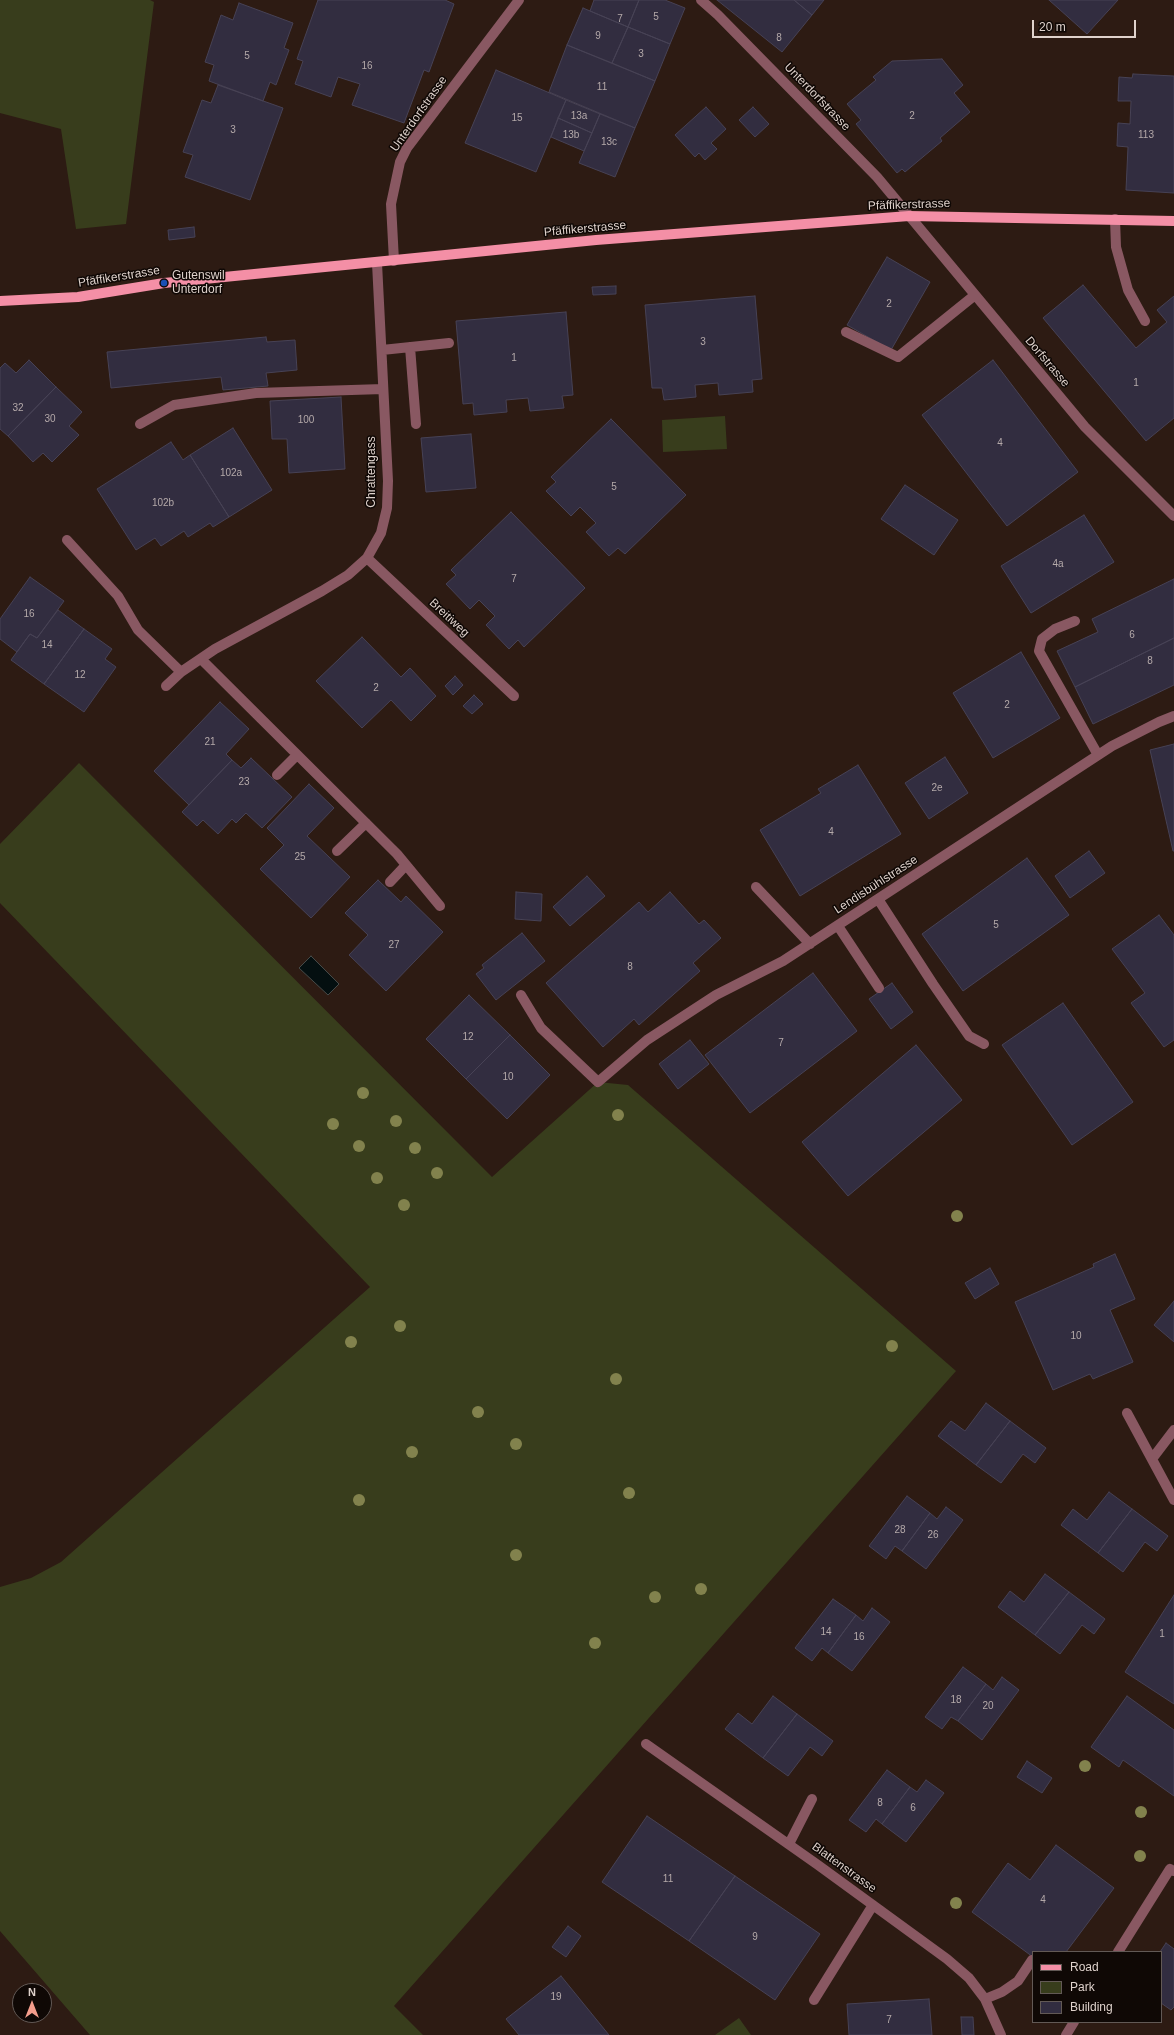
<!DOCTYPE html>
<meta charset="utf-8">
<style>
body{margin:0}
#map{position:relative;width:1174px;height:2035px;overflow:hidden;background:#2d1b13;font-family:Helvetica,sans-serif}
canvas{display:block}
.legend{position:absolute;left:1032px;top:1951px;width:130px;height:72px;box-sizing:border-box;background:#0f0805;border:1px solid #625955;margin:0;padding:5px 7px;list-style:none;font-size:12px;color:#dfd2cc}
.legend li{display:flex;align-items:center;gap:8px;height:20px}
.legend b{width:20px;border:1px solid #625955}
.north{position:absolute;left:12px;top:1983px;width:40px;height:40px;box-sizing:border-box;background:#0f0805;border:1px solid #625955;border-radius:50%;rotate:0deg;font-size:11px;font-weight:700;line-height:16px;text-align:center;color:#dfd2cc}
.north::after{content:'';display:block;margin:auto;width:14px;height:18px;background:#f49d8c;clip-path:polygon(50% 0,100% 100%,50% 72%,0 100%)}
.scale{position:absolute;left:1032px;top:20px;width:104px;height:18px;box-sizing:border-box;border:2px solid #dfd2cc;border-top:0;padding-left:5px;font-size:12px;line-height:14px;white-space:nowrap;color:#dfd2cc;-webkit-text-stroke:3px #0f0805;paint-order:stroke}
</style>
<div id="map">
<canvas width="1174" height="2035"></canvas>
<ul class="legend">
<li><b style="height:5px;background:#f48fa6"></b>Road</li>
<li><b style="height:11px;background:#383d1c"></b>Park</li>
<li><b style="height:11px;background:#322d40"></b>Building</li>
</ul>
<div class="north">N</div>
<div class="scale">20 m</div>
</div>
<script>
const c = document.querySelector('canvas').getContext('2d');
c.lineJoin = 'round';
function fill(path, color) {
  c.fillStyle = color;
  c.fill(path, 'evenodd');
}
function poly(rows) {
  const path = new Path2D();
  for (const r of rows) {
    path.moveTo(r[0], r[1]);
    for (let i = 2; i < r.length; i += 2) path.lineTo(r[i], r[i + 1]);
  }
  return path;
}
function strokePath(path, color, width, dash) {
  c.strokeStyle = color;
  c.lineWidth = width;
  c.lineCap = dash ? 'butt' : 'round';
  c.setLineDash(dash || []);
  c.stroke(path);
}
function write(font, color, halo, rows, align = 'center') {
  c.font = font + ' Helvetica,sans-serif';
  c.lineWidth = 3;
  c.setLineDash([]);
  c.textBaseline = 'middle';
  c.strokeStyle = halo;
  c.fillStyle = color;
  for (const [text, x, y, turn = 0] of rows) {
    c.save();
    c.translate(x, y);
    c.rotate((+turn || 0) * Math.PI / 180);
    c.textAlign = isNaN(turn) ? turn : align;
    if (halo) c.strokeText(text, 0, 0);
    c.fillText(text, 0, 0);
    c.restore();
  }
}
const green = poly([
 [0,0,150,0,154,2,126,224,76,229,61,129,0,113],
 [725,416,727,449,663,452,662,420],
 [79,763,492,1177,598,1082,628,1085,956,1371,394,2006,423,2035,90,2035,0,1931,0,1587,31,1578,61,1562,370,1287,0,903,0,844],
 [739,2018,751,2035,715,2035]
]);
const water = poly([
 [311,956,339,984,328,995,299,968,311,956]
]);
const building = poly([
 [318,0,445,0,454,4,429,72,424,70,404,123,352,105,360,84,338,77,331,97,295,84,303,61,297,59,318,0],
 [594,0,639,0,628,27,590,11,594,0],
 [639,0,665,0,685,8,670,44,628,27,639,0],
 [717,0,794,0,812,15,782,52,717,0],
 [794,0,824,0,812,15,794,0],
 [1049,0,1118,0,1087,34,1049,0],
 [239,3,293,23,284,48,289,50,276,85,270,82,263,101,209,81,214,65,205,62,221,15,233,20,239,3],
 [583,8,628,27,612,63,567,45,583,8],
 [628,27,670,44,655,81,612,63,628,27],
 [567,45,655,81,635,128,549,92,567,45],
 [942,59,963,85,954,93,970,112,940,138,942,141,905,172,902,169,897,173,856,124,861,120,847,104,876,80,873,77,892,61,942,59],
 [496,70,566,100,536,172,465,143,496,70],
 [1133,74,1174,76,1174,193,1126,190,1128,147,1117,146,1118,123,1130,124,1131,101,1118,101,1119,77,1132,78,1133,74],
 [218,85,283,108,250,200,185,177,193,155,183,152,202,100,211,103,218,85],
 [566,100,600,114,592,133,558,118,566,100],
 [706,107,726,129,711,143,717,149,705,160,699,153,695,157,675,135,706,107],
 [753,107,769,124,755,137,739,120,753,107],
 [600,114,635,128,615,177,579,163,600,114],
 [558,118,592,133,584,151,551,137,558,118],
 [194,227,195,237,169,240,168,230,194,227],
 [887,257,930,282,891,350,847,325,887,257],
 [1083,285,1136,348,1167,322,1157,310,1174,296,1174,418,1146,441,1043,318,1083,285],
 [616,286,616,294,593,295,592,287,616,286],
 [755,296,762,379,752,380,753,392,719,395,718,383,695,385,696,397,664,400,662,388,652,388,645,305,755,296],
 [566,312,573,395,562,396,564,408,530,411,528,398,506,400,507,412,474,415,473,403,463,404,456,321,566,312],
 [266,337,267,342,295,340,297,370,266,373,268,386,223,390,221,377,111,388,107,352,266,337],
 [29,360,56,387,8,436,0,429,0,368,5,363,16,373,29,360],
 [993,360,1078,472,1007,526,922,415,993,360],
 [56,387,82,412,69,426,79,435,52,462,43,453,33,462,8,436,56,387],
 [341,397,345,469,289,473,287,439,272,439,270,401,341,397],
 [611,419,686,495,625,554,618,548,609,556,586,532,596,523,580,507,571,516,546,491,556,482,551,477,611,419],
 [233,428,272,490,229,517,190,455,233,428],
 [471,434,476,488,426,492,421,438,471,434],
 [171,442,183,460,190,455,229,517,213,527,210,523,188,537,184,531,161,546,155,538,136,550,97,489,171,442],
 [905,485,958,520,934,555,881,519,905,485],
 [511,512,585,588,524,647,518,640,509,649,486,625,495,616,479,600,470,609,446,584,456,575,451,570,511,512],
 [1084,515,1114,562,1031,613,1001,566,1084,515],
 [30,577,64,601,37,638,30,634,17,652,0,639,0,619,30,577],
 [1174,579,1174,638,1075,687,1057,651,1098,632,1092,619,1174,579],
 [58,610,84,629,44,684,11,660,30,634,37,638,58,610],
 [84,629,112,649,105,659,116,667,84,712,44,684,84,629],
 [362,637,401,677,410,668,436,696,411,721,391,700,362,728,316,681,362,637],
 [1174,638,1174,685,1093,724,1075,687,1174,638],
 [1021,652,1060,718,993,758,953,693,1021,652],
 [455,676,463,685,453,695,445,686,455,676],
 [474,695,483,704,472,714,463,706,474,695],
 [220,702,249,729,226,754,232,760,189,805,154,771,220,702],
 [1174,744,1174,851,1173,851,1150,750,1174,744],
 [945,757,968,793,929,819,905,783,945,757],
 [251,758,292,797,262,828,246,813,236,823,232,819,218,834,203,820,197,826,182,812,232,760,241,768,251,758],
 [858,765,901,834,800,896,760,830,821,793,818,789,858,765],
 [309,784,334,808,307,836,350,877,311,918,260,869,284,845,267,828,309,784],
 [1089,851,1105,873,1070,898,1055,876,1089,851],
 [1027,858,1069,915,963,991,922,934,1027,858],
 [587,876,605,896,570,926,553,907,587,876],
 [378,880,401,902,406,896,443,932,386,991,349,955,368,935,345,913,378,880],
 [516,892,542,894,541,921,515,919,516,892],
 [670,892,699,924,704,920,721,938,693,963,700,971,639,1025,634,1019,603,1047,546,983,639,902,648,912,670,892],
 [1159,915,1174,935,1174,1040,1164,1047,1131,1003,1145,993,1112,949,1159,915],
 [522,933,545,961,496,1000,476,974,484,968,482,965,522,933],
 [813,973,857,1031,750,1113,705,1055,813,973],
 [892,983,913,1012,891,1029,869,999,892,983],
 [469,995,510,1035,466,1079,426,1039,469,995],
 [1063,1003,1133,1102,1072,1145,1002,1045,1063,1003],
 [510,1035,550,1075,507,1119,466,1079,510,1035],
 [690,1040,709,1064,678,1089,659,1064,690,1040],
 [916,1045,962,1100,848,1196,802,1142,916,1045],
 [1115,1254,1135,1299,1110,1310,1133,1362,1093,1379,1090,1374,1053,1390,1015,1302,1094,1267,1093,1264,1115,1254],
 [990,1268,999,1284,975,1299,965,1283,990,1268],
 [1174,1301,1174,1342,1154,1325,1174,1301],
 [986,1403,1010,1421,976,1465,938,1436,951,1421,965,1431,986,1403],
 [1010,1421,1046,1448,1035,1463,1023,1454,1001,1483,976,1465,1010,1421],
 [1109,1492,1132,1509,1098,1553,1061,1525,1073,1509,1087,1520,1109,1492],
 [907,1496,930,1513,902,1551,895,1546,886,1559,869,1546,907,1496],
 [946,1507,963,1520,926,1569,902,1551,930,1513,937,1519,946,1507],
 [1132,1509,1168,1536,1157,1551,1145,1542,1123,1572,1098,1553,1132,1509],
 [1045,1574,1069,1592,1035,1635,998,1607,1010,1591,1024,1602,1045,1574],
 [1069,1592,1105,1619,1094,1634,1082,1625,1060,1654,1035,1635,1069,1592],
 [1174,1595,1174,1704,1125,1672,1174,1595],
 [833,1599,856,1615,828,1653,822,1648,812,1661,795,1648,833,1599],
 [872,1608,890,1622,852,1671,828,1653,856,1615,863,1621,872,1608],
 [963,1667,986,1684,958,1721,951,1717,942,1729,925,1717,963,1667],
 [1002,1677,1019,1690,982,1740,958,1721,986,1684,993,1690,1002,1677],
 [773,1696,797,1714,763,1758,725,1729,738,1713,752,1724,773,1696],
 [1127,1696,1174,1730,1174,1796,1123,1760,1119,1767,1091,1747,1127,1696],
 [797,1714,833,1741,822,1756,810,1747,788,1776,763,1758,797,1714],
 [1027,1761,1052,1778,1042,1793,1017,1777,1027,1761],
 [887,1770,910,1787,882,1824,876,1819,866,1832,849,1820,887,1770],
 [926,1780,944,1793,906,1842,882,1824,910,1787,917,1792,926,1780],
 [647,1816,735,1876,689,1941,602,1882,647,1816],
 [1056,1845,1114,1888,1066,1952,1033,1952,1033,1957,972,1912,1008,1863,1030,1880,1056,1845],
 [735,1876,820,1934,775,2000,689,1941,735,1876],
 [568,1926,581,1936,566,1957,552,1947,568,1926],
 [1166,1943,1174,1949,1174,2007,1171,2010,1161,2003,1160,1952,1166,1943],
 [561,1976,609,2035,519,2035,506,2019,561,1976],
 [929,1999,932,2035,849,2035,847,2004,929,1999],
 [961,2017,973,2017,974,2035,962,2035,961,2017]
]);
const minor = poly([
 [701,0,718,15,877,177,1085,427,1174,516],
 [1115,219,1116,247,1128,290,1145,321],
 [394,261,391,204,400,162,407,148,519,0],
 [846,332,898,357,975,295],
 [410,347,416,424],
 [382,350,449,343],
 [140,424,174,405,256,393,383,389],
 [67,540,118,596,138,630,181,672],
 [367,558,514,696],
 [1075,621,1055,629,1042,639,1039,651,1098,755],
 [201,659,397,854,440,906],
 [166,686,181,672,215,649,322,591,348,575,367,558,381,533,387,508,388,481,377,263],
 [277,775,297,755],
 [337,851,366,823],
 [390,882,406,865],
 [756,887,810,944],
 [878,899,933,984,969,1036,984,1044],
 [838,926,879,988],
 [521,995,541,1028,598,1082,647,1040,716,995,783,961,1112,746,1159,722,1174,716],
 [1127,1413,1174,1500],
 [1152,1459,1174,1430],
 [646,1744,818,1865,947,1959,969,1978,985,1999,1001,2035],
 [789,1844,812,1799],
 [1118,1952,1170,1869,1174,1871],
 [985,1999,1002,1992,1018,1981,1032,1960],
 [814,2000,873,1905],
 [1066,2035,1074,2022]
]);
const major = poly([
 [0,301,78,297,164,283,596,240,909,216,1174,221]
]);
const trees = [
 [363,1093],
 [618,1115],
 [396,1121],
 [333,1124],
 [359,1146],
 [415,1148],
 [437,1173],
 [377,1178],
 [404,1205],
 [957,1216],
 [400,1326],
 [351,1342],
 [892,1346],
 [616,1379],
 [478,1412],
 [516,1444],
 [412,1452],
 [629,1493],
 [359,1500],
 [516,1555],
 [701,1589],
 [655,1597],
 [595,1643],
 [1085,1766],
 [1141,1812],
 [1140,1856],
 [956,1903]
];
const markers = [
 [164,283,4,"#1a4fb4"]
];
const numberNames = [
 ["5",656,17],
 ["7",620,19],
 ["9",598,36],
 ["8",779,38],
 ["3",641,54],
 ["5",247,56],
 ["16",367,66],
 ["11",602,87],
 ["13a",579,116],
 ["2",912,116],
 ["15",517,118],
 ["3",233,130],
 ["13b",571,135],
 ["113",1146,135],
 ["13c",609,142],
 ["2",889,304],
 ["3",703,342],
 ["1",514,358],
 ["1",1136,383],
 ["32",18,408],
 ["30",50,419],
 ["100",306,420],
 ["4",1000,443],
 ["102a",231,473],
 ["5",614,487],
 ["102b",163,503],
 ["4a",1058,564],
 ["7",514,579],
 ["16",29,614],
 ["6",1132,635],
 ["14",47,645],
 ["8",1150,661],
 ["12",80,675],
 ["2",376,688],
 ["2",1007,705],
 ["21",210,742],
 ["23",244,782],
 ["2e",937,788],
 ["4",831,832],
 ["25",300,857],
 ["5",996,925],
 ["27",394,945],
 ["8",630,967],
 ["12",468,1037],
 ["7",781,1043],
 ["10",508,1077],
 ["10",1076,1336],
 ["28",900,1530],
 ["26",933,1535],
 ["14",826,1632],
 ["1",1162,1634],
 ["16",859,1637],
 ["18",956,1700],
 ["20",988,1706],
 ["8",880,1803],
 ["6",913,1808],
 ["11",668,1879],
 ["4",1043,1900],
 ["9",755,1937],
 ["19",556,1997],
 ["7",889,2020]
];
const streetNames = [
 ["Unterdorfstrasse",817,97,46],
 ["Unterdorfstrasse",419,114,-55],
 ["Pfäffikerstrasse",909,205,-2],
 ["Pfäffikerstrasse",585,229,-5],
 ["Pfäffikerstrasse",119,277,-9],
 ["Dorfstrasse",1047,362,50],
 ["Chrattengass",372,472,-90],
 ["Breitiweg",449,618,43],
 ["Lendisbühlstrasse",876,885,-33],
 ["Blattenstrasse",844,1868,36]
];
const poiNames = [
 ["Gutenswil",172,276],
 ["Unterdorf",172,290]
];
fill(green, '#383d1c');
fill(water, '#040f10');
strokePath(water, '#464a48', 1);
fill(building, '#322d40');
strokePath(building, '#474255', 1);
strokePath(minor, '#895862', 10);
strokePath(major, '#f48fa6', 10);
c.fillStyle = '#82824d';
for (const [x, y] of trees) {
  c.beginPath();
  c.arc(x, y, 6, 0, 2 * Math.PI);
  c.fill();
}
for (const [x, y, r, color] of markers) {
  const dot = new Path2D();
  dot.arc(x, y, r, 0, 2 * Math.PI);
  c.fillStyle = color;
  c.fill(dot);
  strokePath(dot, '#0f0805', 1.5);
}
write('10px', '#b4a9a9', null, numberNames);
write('12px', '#dfd2cc', '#0f0805', streetNames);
write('12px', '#dfd2cc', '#0f0805', poiNames, 'left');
</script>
